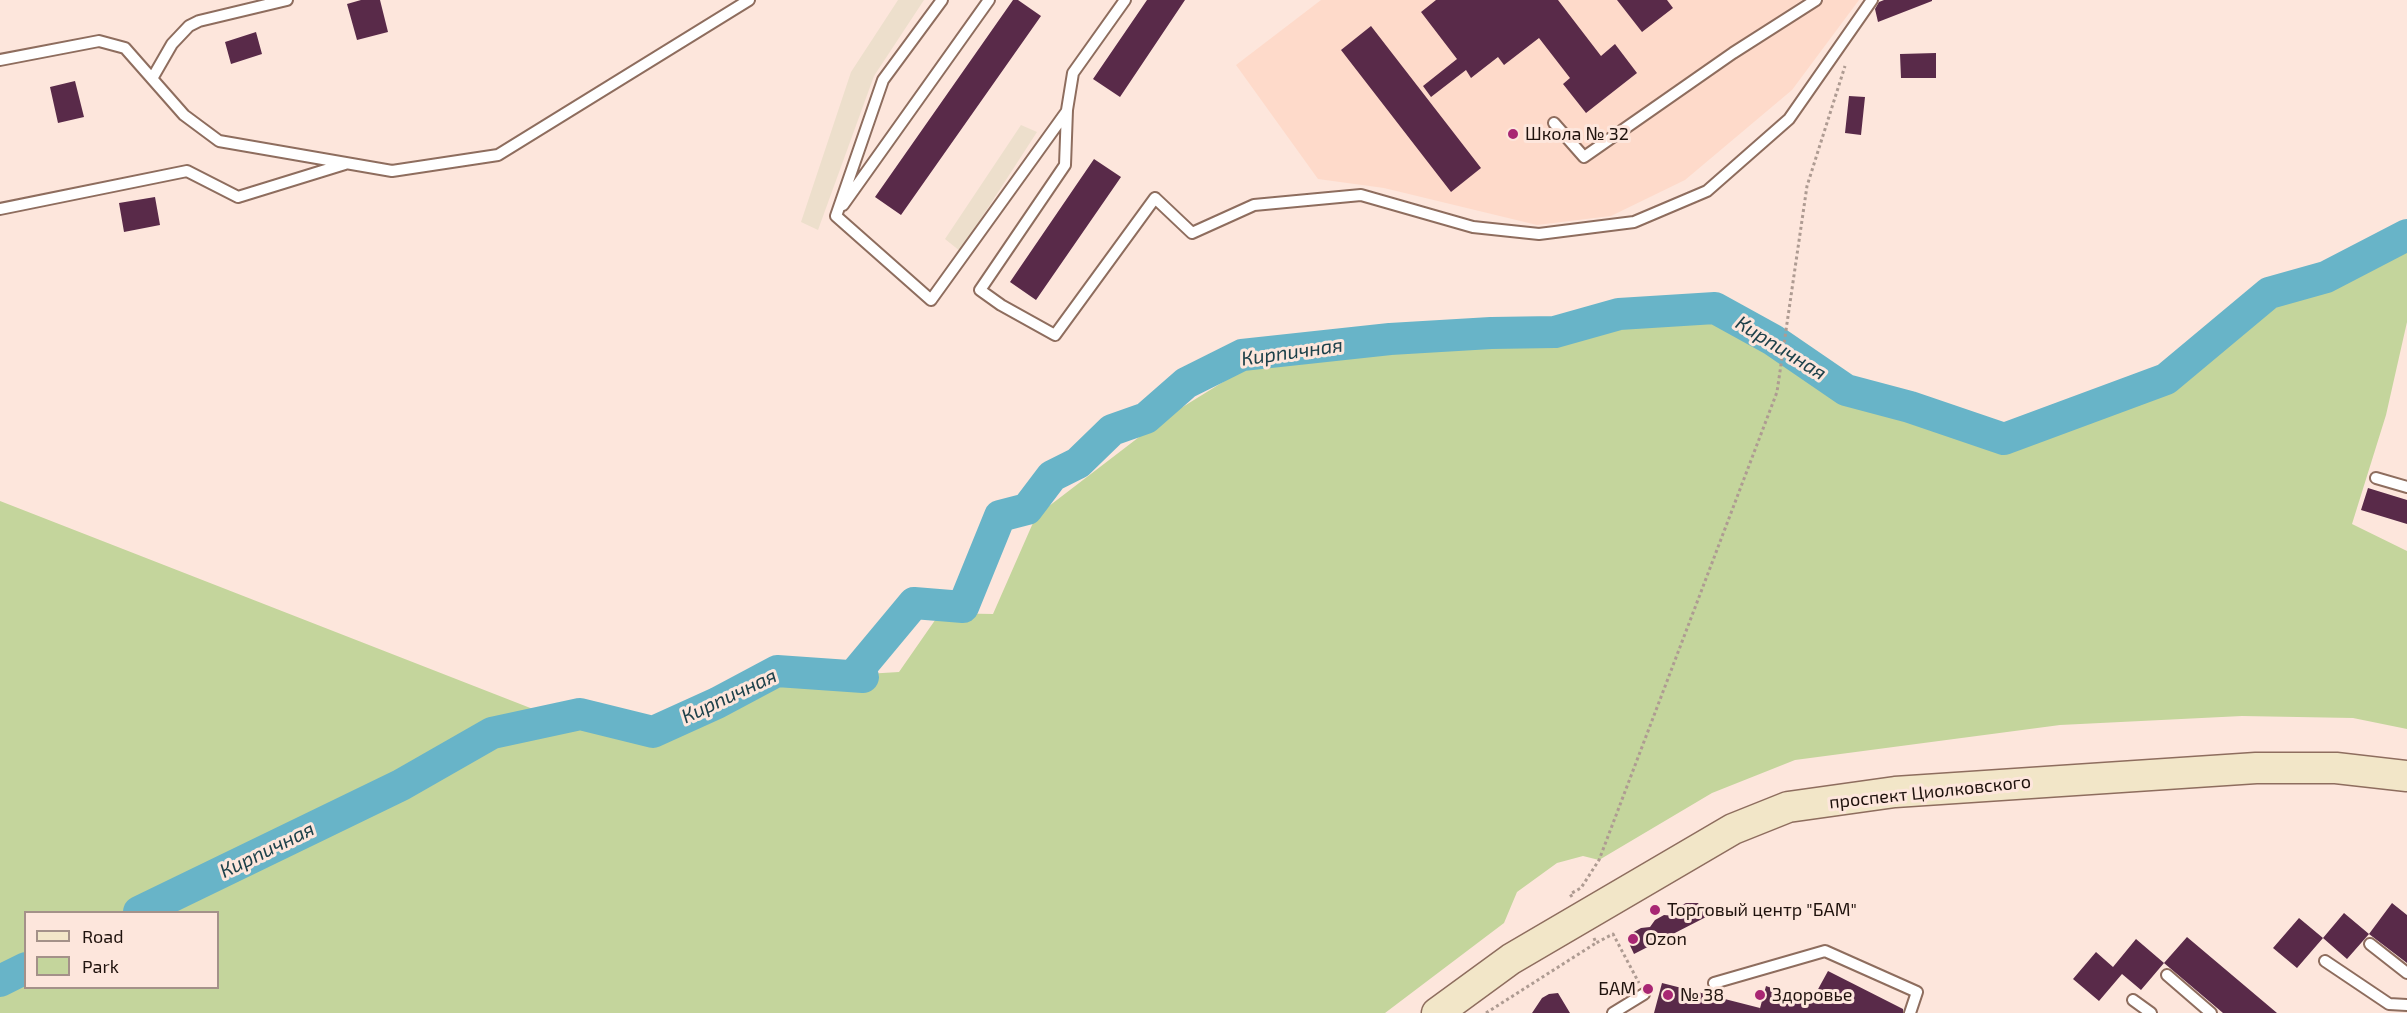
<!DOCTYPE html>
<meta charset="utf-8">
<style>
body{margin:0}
#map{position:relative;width:2407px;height:1013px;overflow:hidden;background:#fde6dc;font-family:"Exo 2",sans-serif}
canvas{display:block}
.legend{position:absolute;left:24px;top:911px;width:195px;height:78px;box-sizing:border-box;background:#fde6dc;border:2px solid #a49189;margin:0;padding:8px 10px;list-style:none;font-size:18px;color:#1f120d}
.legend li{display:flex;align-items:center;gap:12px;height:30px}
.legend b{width:30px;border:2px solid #a49189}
</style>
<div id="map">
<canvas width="2407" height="1013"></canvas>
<ul class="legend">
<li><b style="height:8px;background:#f2e6c8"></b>Road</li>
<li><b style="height:16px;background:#c4d59c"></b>Park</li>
</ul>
</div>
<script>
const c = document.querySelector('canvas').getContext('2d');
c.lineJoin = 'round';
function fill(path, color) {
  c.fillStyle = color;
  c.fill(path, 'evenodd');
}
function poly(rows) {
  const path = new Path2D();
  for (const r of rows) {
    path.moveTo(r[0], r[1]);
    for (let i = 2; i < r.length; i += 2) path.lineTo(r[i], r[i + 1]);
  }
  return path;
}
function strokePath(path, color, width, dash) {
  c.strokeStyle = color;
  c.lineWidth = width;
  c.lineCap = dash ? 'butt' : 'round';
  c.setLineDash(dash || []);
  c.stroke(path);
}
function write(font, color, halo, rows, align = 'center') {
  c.font = font + ' "Exo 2",sans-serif';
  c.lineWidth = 6;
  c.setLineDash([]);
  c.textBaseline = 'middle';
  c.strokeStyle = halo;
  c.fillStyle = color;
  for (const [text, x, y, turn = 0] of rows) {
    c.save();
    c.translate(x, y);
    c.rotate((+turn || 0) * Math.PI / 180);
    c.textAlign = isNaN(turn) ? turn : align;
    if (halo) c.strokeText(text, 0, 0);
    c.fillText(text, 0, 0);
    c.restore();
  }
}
const built = poly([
 [1321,0,1859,0,1792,90,1685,180,1611,216,1537,225,1384,188,1318,179,1236,65]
]);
const industrial = poly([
 [898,0,924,0,874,76,818,230,801,222,851,72],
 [1021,125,1037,132,960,251,945,239]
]);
const green = poly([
 [2407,240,2407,322,2386,415,2352,524,2407,551,2407,729,2353,718,2242,716,2060,725,1795,760,1712,793,1599,860,1583,856,1557,863,1517,892,1504,923,1385,1013,0,1013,0,501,556,718,616,716,668,736,726,705,783,679,899,672,940,613,993,614,1036,516,1160,421,1244,369,1329,352,1707,322,1785,342,1868,401,2022,444,2197,370,2284,293],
 [26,912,218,912,218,988,26,988]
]);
const river = poly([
 [139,912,401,785,492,733,580,714,653,732,717,703,777,671,863,677,854,675,914,603,963,607,1000,516,1027,509,1052,476,1078,463,1112,430,1146,418,1186,383,1242,355,1390,339,1491,333,1555,332,1619,314,1715,308,1773,340,1846,390,1910,407,2004,439,2166,379,2269,293,2326,277,2407,235],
 [0,981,26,968]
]);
const building = poly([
 [361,0,380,0,388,32,357,40,347,4],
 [1013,0,1018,0,1041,16,901,215,875,197],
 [1147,0,1185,0,1120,97,1093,79],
 [1436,0,1558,0,1601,56,1615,44,1637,73,1586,113,1563,84,1570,78,1539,38,1504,65,1498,57,1471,78,1466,70,1431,97,1423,86,1457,59,1421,12],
 [1617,0,1667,0,1673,8,1642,32],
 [1884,0,1932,0,1932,1,1878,22,1875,9,1879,2],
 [1371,26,1481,168,1451,192,1341,50],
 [256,32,262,54,231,64,225,42],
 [1936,53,1936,78,1901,78,1900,54],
 [75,81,84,117,58,123,50,87],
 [1849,96,1865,97,1861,135,1845,133],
 [1094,159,1121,177,1036,300,1010,282],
 [155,197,160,225,124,232,119,203],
 [2368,488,2407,500,2407,524,2361,510],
 [1686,903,1698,903,1706,917,1634,954,1627,939,1632,933,1641,928,1650,927,1655,920,1664,915,1674,916,1680,906],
 [2392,903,2407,915,2407,963,2369,934,2347,959,2323,938,2297,968,2273,948,2299,918,2323,938,2344,913,2369,934],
 [2187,937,2277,1013,2223,1013,2164,963,2141,990,2122,974,2099,1001,2073,979,2096,952,2113,967,2136,939,2164,963],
 [1828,971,1903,1009,1903,1013,1654,1013,1662,983,1760,1008,1759,1012,1766,986,1811,1002],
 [1558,993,1570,1013,1532,1013,1542,998,1549,994]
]);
const path = poly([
 [1572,897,1570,894,1581,888,1599,860,1777,392,1807,186,1845,66],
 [1594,938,1596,943,1613,934,1639,983],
 [1486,1013,1596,943]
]);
const lane = poly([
 [942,0,883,80,836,216,931,300,1067,111],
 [1125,0,1073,73,1067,110,1065,165,980,290,1001,305,1055,335,1155,198,1192,233,1254,205,1361,195,1473,227,1539,234,1634,222,1707,191,1789,119,1872,0],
 [0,60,99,41,125,48,184,115,219,141,392,171,498,155,749,0],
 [153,77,172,44,189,26,199,21,287,0],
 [1554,123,1584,157,1733,53,1816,0],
 [843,205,989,0],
 [0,209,187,171,238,197,345,164],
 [2376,478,2407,487],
 [2370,944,2407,973],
 [2325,961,2389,1004,2407,1005],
 [2167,975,2211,1013],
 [1714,983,1825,951,1917,992,1910,1013],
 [2133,1000,2151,1013],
 [1613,1013,1644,994]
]);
const secondary = poly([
 [1437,1013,1511,959,1733,829,1788,807,1895,792,2256,768,2336,768,2407,776]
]);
const markers = [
 [1513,134,6,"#a82673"],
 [1655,910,6,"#a82673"],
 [1633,939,6,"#a82673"],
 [1648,989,6,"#a82673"],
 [1668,995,6,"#a82673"],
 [1760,995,6,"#a82673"]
];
const poiNames = [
 ["Школа № 32",1525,134],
 ["Торговый центр \"БАМ\"",1667,910],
 ["Ozon",1645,939],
 ["БАМ",1636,989,"right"],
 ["№ 38",1680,995],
 ["Здоровье",1772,995]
];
const streetNames = [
 ["проспект Циолковского",1930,792,-6]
];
const waterNames = [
 ["Кирпичная",1781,348,32],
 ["Кирпичная",1292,352,-8],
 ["Кирпичная",729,696,-25],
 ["Кирпичная",267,850,-26]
];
fill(built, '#fedaca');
fill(industrial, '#eddfcc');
fill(green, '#c4d59c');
strokePath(river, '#68b4c8', 32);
fill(building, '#592a49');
strokePath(lane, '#8e6d5e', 14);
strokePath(secondary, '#8e6d5e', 33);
strokePath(path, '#ae9b92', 3, [3, 3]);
strokePath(lane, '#fff', 10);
strokePath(secondary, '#f2e6c8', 30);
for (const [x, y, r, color] of markers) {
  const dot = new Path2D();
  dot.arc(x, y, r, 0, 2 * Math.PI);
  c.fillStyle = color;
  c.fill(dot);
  strokePath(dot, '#fde6dc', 2);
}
write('18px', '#1f120d', '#fde6dc', poiNames, 'left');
write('18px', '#1f120d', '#fde6dc', streetNames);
write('italic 20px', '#1d414a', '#fde6dc', waterNames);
</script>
